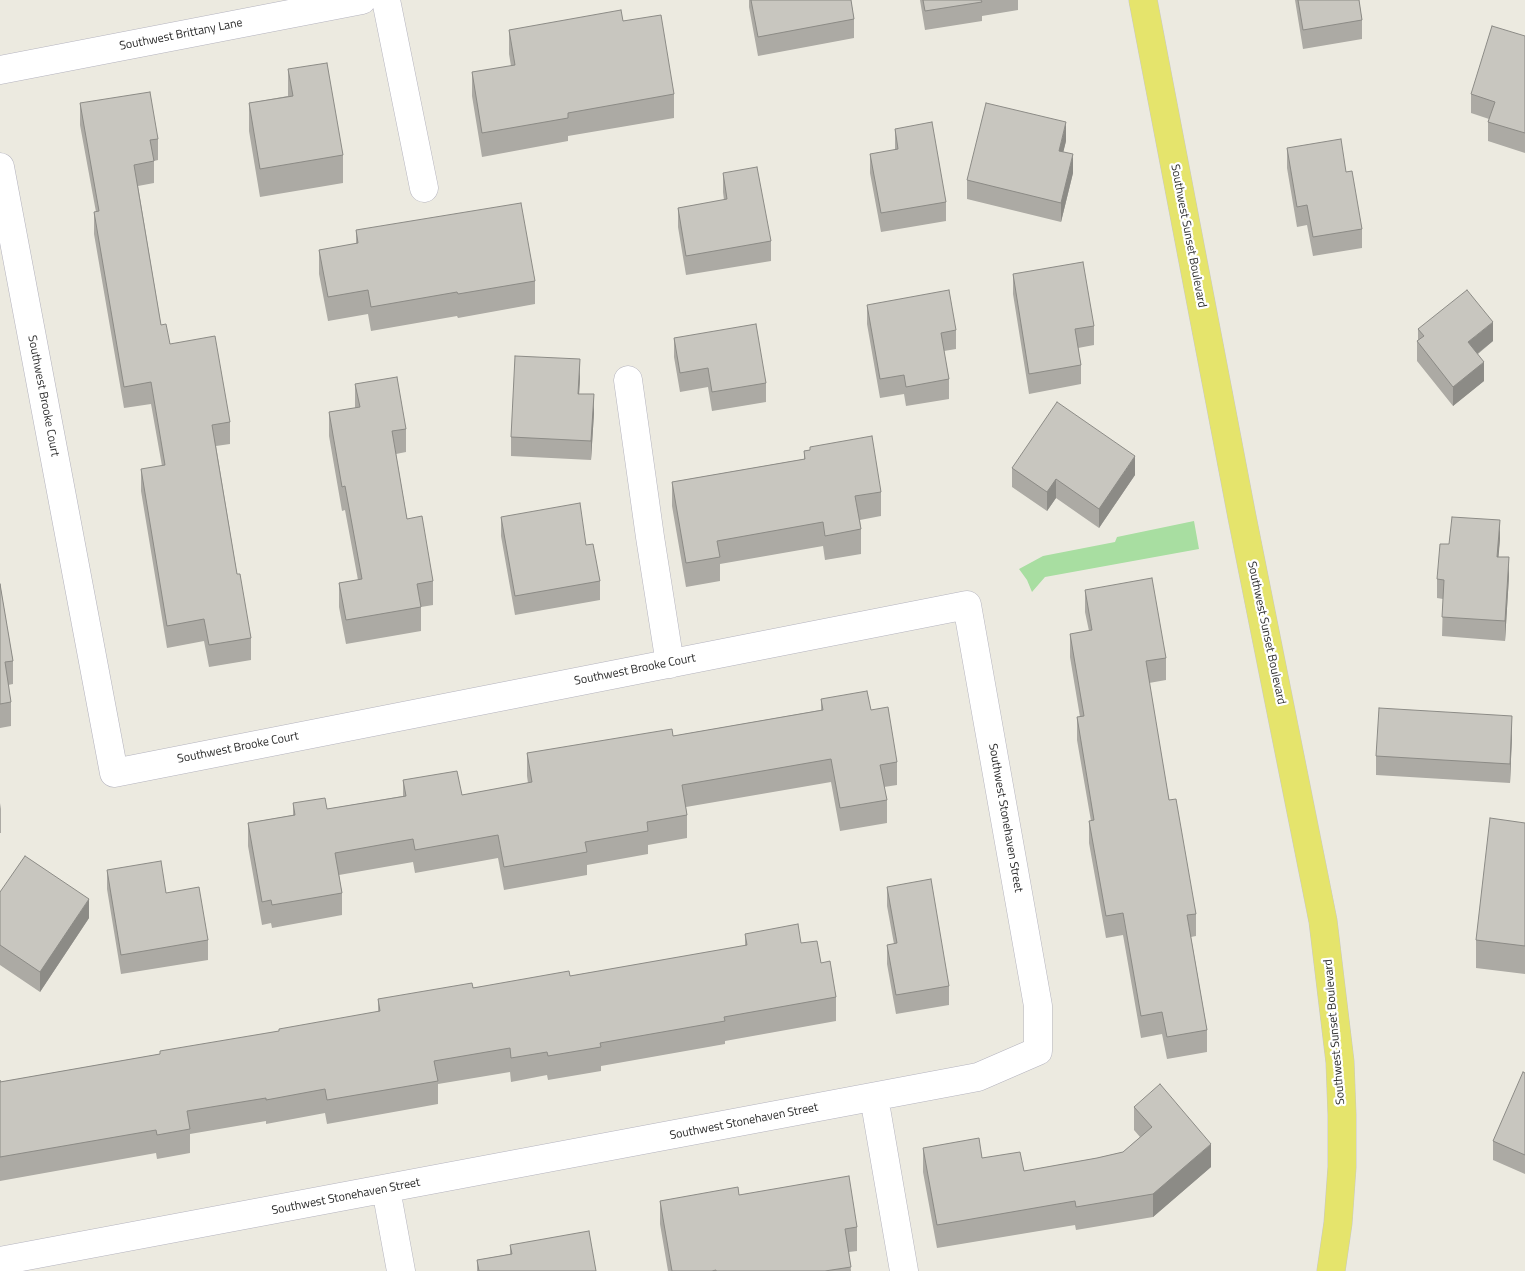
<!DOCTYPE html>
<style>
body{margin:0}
canvas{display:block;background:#eceae0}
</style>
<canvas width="1525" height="1271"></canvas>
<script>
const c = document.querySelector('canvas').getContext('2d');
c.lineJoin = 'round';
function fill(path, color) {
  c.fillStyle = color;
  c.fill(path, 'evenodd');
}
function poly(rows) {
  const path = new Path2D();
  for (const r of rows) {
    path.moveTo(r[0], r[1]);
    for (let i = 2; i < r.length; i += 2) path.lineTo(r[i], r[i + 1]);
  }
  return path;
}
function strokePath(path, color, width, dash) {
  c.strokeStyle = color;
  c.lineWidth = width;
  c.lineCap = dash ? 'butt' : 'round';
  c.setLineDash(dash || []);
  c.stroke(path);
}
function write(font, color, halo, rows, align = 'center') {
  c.font = font + ' "Titillium Web",sans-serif';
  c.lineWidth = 4.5;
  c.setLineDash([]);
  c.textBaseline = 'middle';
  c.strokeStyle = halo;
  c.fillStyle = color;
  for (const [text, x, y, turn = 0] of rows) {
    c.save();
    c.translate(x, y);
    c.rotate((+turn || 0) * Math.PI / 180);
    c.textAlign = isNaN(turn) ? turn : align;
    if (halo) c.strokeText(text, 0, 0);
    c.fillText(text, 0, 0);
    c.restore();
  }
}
const green = poly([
 [1194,521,1199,549,1045,577,1032,592,1027,580,1019,569,1043,556,1115,542,1117,537]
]);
const minor = poly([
 [386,0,424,188],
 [0,70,362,0],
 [0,167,114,773,967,605,1038,1006,1038,1051,978,1077,0,1261],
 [628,380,650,537,670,664],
 [874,1097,904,1271],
 [386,1189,401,1271]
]);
const major = poly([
 [1143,0,1242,517,1323,921,1340,1062,1342,1115,1342,1167,1338,1223,1331,1271]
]);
const wall = poly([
 [749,0,851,0,854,19,854,38,758,56,749,7],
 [920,0,1018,0,1018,10,982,16,982,21,925,30],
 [1295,0,1359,0,1362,20,1362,39,1303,49],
 [623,21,674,94,674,118,568,136,568,141,482,157,472,96,472,72,511,66,509,54,509,30],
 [1525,36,1525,153,1488,141,1488,122,1489,119,1471,113,1471,94],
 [288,69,343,155,343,183,260,197,249,131,249,103,288,96],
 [80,103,158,139,158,160,154,161,154,183,138,186,161,325,170,344,230,422,230,444,216,446,237,574,251,638,251,660,209,667,204,641,167,648,141,491,141,469,162,466,151,404,124,408,94,234,94,212,96,212,80,125],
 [895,129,946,202,946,221,881,232,870,173,870,154,895,150],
 [1066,141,1063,152,1073,173,1061,222,967,199,967,180],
 [1287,148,1346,172,1362,229,1362,248,1313,256,1307,225,1297,227,1287,168],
 [723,173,771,241,771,261,686,275,678,227,678,208,724,200,723,192],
 [356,230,535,281,535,304,458,318,457,316,371,331,368,314,328,321,319,274,319,250,356,244],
 [1013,274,1094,326,1094,345,1078,348,1081,365,1081,384,1029,394,1013,294],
 [867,305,956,330,956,349,944,351,949,379,949,399,906,406,904,394,880,398,867,324],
 [1418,329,1493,341,1478,354,1484,381,1453,406,1417,361,1417,341,1418,340],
 [674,338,766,383,766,402,712,411,708,387,680,392,674,357],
 [580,378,579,394,594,413,591,460,511,456,511,437],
 [355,384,406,429,406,452,396,454,407,519,433,581,433,605,421,607,421,631,346,644,339,607,339,583,358,580,345,510,342,511,329,436,329,412,355,408],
 [810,447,881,492,881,516,860,520,861,529,861,554,825,560,823,546,720,564,720,581,686,587,672,506,672,482,804,459,804,451,810,450],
 [1012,468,1135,475,1099,528,1056,498,1047,511,1012,487],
 [501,517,586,545,600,581,600,600,515,615,501,536],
 [1500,539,1498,557,1509,576,1505,641,1442,636,1443,599,1437,598,1437,579,1449,544],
 [0,584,13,661,13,684,8,685,11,702,11,726,0,728],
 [1085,590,1166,658,1166,680,1149,683,1169,800,1196,914,1196,936,1191,937,1207,1030,1207,1052,1167,1059,1162,1034,1141,1038,1123,935,1106,938,1089,843,1089,821,1091,821,1077,740,1077,717,1080,717,1070,657,1070,634,1089,631,1085,612],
 [821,699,871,710,897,762,897,785,884,787,887,800,887,823,840,831,831,782,686,807,687,815,687,838,648,845,648,854,587,865,587,875,504,890,498,858,415,873,413,862,339,875,342,893,342,915,272,928,271,923,262,925,248,846,248,823,293,815,293,803,327,809,403,796,403,780,462,795,528,783,527,776,527,753,673,736,821,710],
 [1512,735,1510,783,1376,775,1376,756],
 [0,803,1,809,1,833,0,833],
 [1525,823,1525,974,1476,968,1476,940],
 [107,870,208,940,208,960,121,974,107,889],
 [887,887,949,986,949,1005,896,1014,887,964,887,945,894,944,887,906],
 [0,892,89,918,40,992,0,965],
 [745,934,801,943,821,963,836,997,836,1021,725,1041,725,1044,601,1066,601,1071,548,1080,547,1075,511,1082,510,1072,438,1084,438,1104,327,1124,325,1113,266,1124,266,1121,190,1134,190,1153,157,1159,156,1153,0,1181,0,1080,0,1082,160,1054,378,1012,378,999,570,976,745,946],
 [1525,1073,1525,1174,1493,1160,1493,1141],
 [1134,1107,1211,1167,1153,1217,1076,1230,1075,1225,937,1248,923,1172,923,1148,982,1158,1024,1171,1097,1158,1123,1152,1140,1137,1134,1130],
 [739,1195,857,1227,857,1251,849,1252,851,1271,668,1271,660,1224,660,1201],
 [510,1245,596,1271,477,1271,477,1260,510,1254]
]);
const shadedWall = poly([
 [1066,122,1066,141,1059,170,1059,151],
 [1073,154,1073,173,1061,222,1061,203],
 [1493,322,1493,341,1468,361,1468,342],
 [580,359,580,378,578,413,578,394],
 [1484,362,1484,381,1453,406,1453,387],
 [594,394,594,413,591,460,591,441],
 [1135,456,1135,475,1099,528,1099,509],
 [1056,479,1056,498,1047,511,1047,492],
 [1500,520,1500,539,1497,576,1497,557],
 [1509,557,1509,576,1505,641,1505,621],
 [1512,716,1512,735,1510,783,1510,764],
 [89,899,89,918,40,992,40,972],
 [1211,1144,1211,1167,1153,1217,1153,1194]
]);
const building = poly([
 [751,0,851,0,854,19,758,37,751,0],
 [923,0,981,0,982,2,925,11,923,0],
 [1298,0,1359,0,1362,20,1303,30,1298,0],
 [621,10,623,21,661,15,674,94,568,113,568,118,482,133,472,72,515,65,509,30,621,10],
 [1492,26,1525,36,1525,133,1488,122,1495,102,1471,94,1492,26],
 [327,63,343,155,260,169,249,103,293,96,288,69,327,63],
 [150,92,158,139,150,140,154,161,134,165,161,325,166,324,170,344,215,336,230,422,212,425,237,574,240,574,251,638,209,645,204,619,167,626,141,469,165,465,151,382,124,387,94,212,99,211,80,103,150,92],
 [986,103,1066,122,1059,151,1073,154,1061,203,967,180,986,103],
 [932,122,946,202,881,213,870,154,898,149,895,129,932,122],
 [1341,139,1346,172,1352,171,1362,229,1313,237,1307,205,1297,207,1287,148,1341,139],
 [757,167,771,241,686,256,678,208,727,199,723,173,757,167],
 [521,203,535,281,458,294,457,292,371,307,368,290,328,297,319,250,358,243,356,230,521,203],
 [1083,262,1094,326,1075,329,1081,365,1029,374,1013,274,1083,262],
 [949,290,956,330,941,333,949,379,906,387,904,375,880,379,867,305,949,290],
 [1467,290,1493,322,1468,342,1484,362,1453,387,1417,341,1424,336,1418,329,1467,290],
 [756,324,766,383,712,392,708,368,680,373,674,338,756,324],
 [515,356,580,359,578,394,594,394,591,441,511,437,515,356],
 [397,377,406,429,392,431,407,519,422,516,433,581,417,584,421,607,346,620,339,583,362,579,345,486,342,487,329,412,360,407,355,384,397,377],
 [1057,402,1135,456,1099,509,1056,479,1047,492,1012,468,1057,402],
 [872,436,881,492,855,496,861,529,825,536,823,522,717,541,720,557,686,563,672,482,805,459,804,451,810,450,810,447,872,436],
 [580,503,586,545,593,544,600,581,515,596,501,517,580,503],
 [1452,517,1500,520,1497,557,1509,557,1505,621,1442,617,1444,580,1437,579,1440,544,1449,544,1452,517],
 [1152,578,1166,658,1146,661,1169,800,1176,799,1196,914,1187,915,1207,1030,1167,1037,1162,1012,1141,1016,1123,913,1106,916,1089,821,1094,820,1077,717,1084,716,1070,634,1092,630,1085,590,1152,578],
 [0,584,13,661,5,662,11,702,0,704,0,584],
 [867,691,871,710,888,707,897,762,880,765,887,800,840,808,831,759,682,785,687,815,647,822,648,831,585,842,587,852,504,867,498,835,415,850,413,839,335,853,342,893,272,905,271,900,262,902,248,823,295,815,293,803,325,798,327,809,406,796,403,780,457,771,462,795,532,782,527,753,672,729,673,736,823,710,821,699,867,691],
 [1379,708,1512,716,1510,764,1376,756,1379,708],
 [1490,818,1525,823,1525,946,1476,940,1490,818],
 [25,856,89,899,40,972,0,945,0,892,25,856],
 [161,861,166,893,199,887,208,940,121,955,107,870,161,861],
 [931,879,949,986,896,995,887,945,897,943,887,887,931,879],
 [798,924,801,943,817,941,821,963,830,961,836,997,724,1017,725,1021,600,1043,601,1047,548,1056,547,1052,511,1058,510,1048,434,1061,438,1081,327,1100,325,1089,266,1100,266,1098,187,1111,190,1129,157,1135,156,1130,0,1157,0,1080,0,1082,160,1054,160,1051,279,1031,279,1029,380,1011,378,999,472,983,473,988,569,971,570,976,747,945,745,934,798,924],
 [1523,1072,1525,1073,1525,1155,1493,1141,1523,1072],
 [1160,1084,1211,1144,1153,1194,1076,1207,1075,1201,937,1225,923,1148,979,1138,982,1158,1020,1152,1024,1171,1097,1158,1123,1152,1152,1127,1134,1107,1160,1084],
 [849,1176,857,1227,845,1229,851,1267,825,1271,716,1271,716,1270,712,1271,672,1271,660,1201,738,1187,739,1195,849,1176],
 [589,1231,596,1271,479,1271,477,1260,512,1254,510,1245,589,1231]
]);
const streetNames = [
 ["Southwest Brittany Lane",181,35,-11],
 ["Southwest Sunset Boulevard",1188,236,79],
 ["Southwest Brooke Court",43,396,79],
 ["Southwest Sunset Boulevard",1266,633,78],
 ["Southwest Brooke Court",635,670,-11],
 ["Southwest Brooke Court",238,748,-11],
 ["Southwest Stonehaven Street",1005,818,80],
 ["Southwest Sunset Boulevard",1335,1032,-95],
 ["Southwest Stonehaven Street",744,1122,-11],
 ["Southwest Stonehaven Street",346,1197,-11]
];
fill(green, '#a8dea1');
strokePath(minor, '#b4b3be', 29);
strokePath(major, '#c8c8c8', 29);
strokePath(minor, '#fff', 28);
strokePath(major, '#e5e46c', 28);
fill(wall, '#acaaa4');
fill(shadedWall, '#8c8b86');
fill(building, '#c8c6bf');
strokePath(building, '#8c8b86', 1);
write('12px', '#2c2c2c', '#fff', streetNames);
</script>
